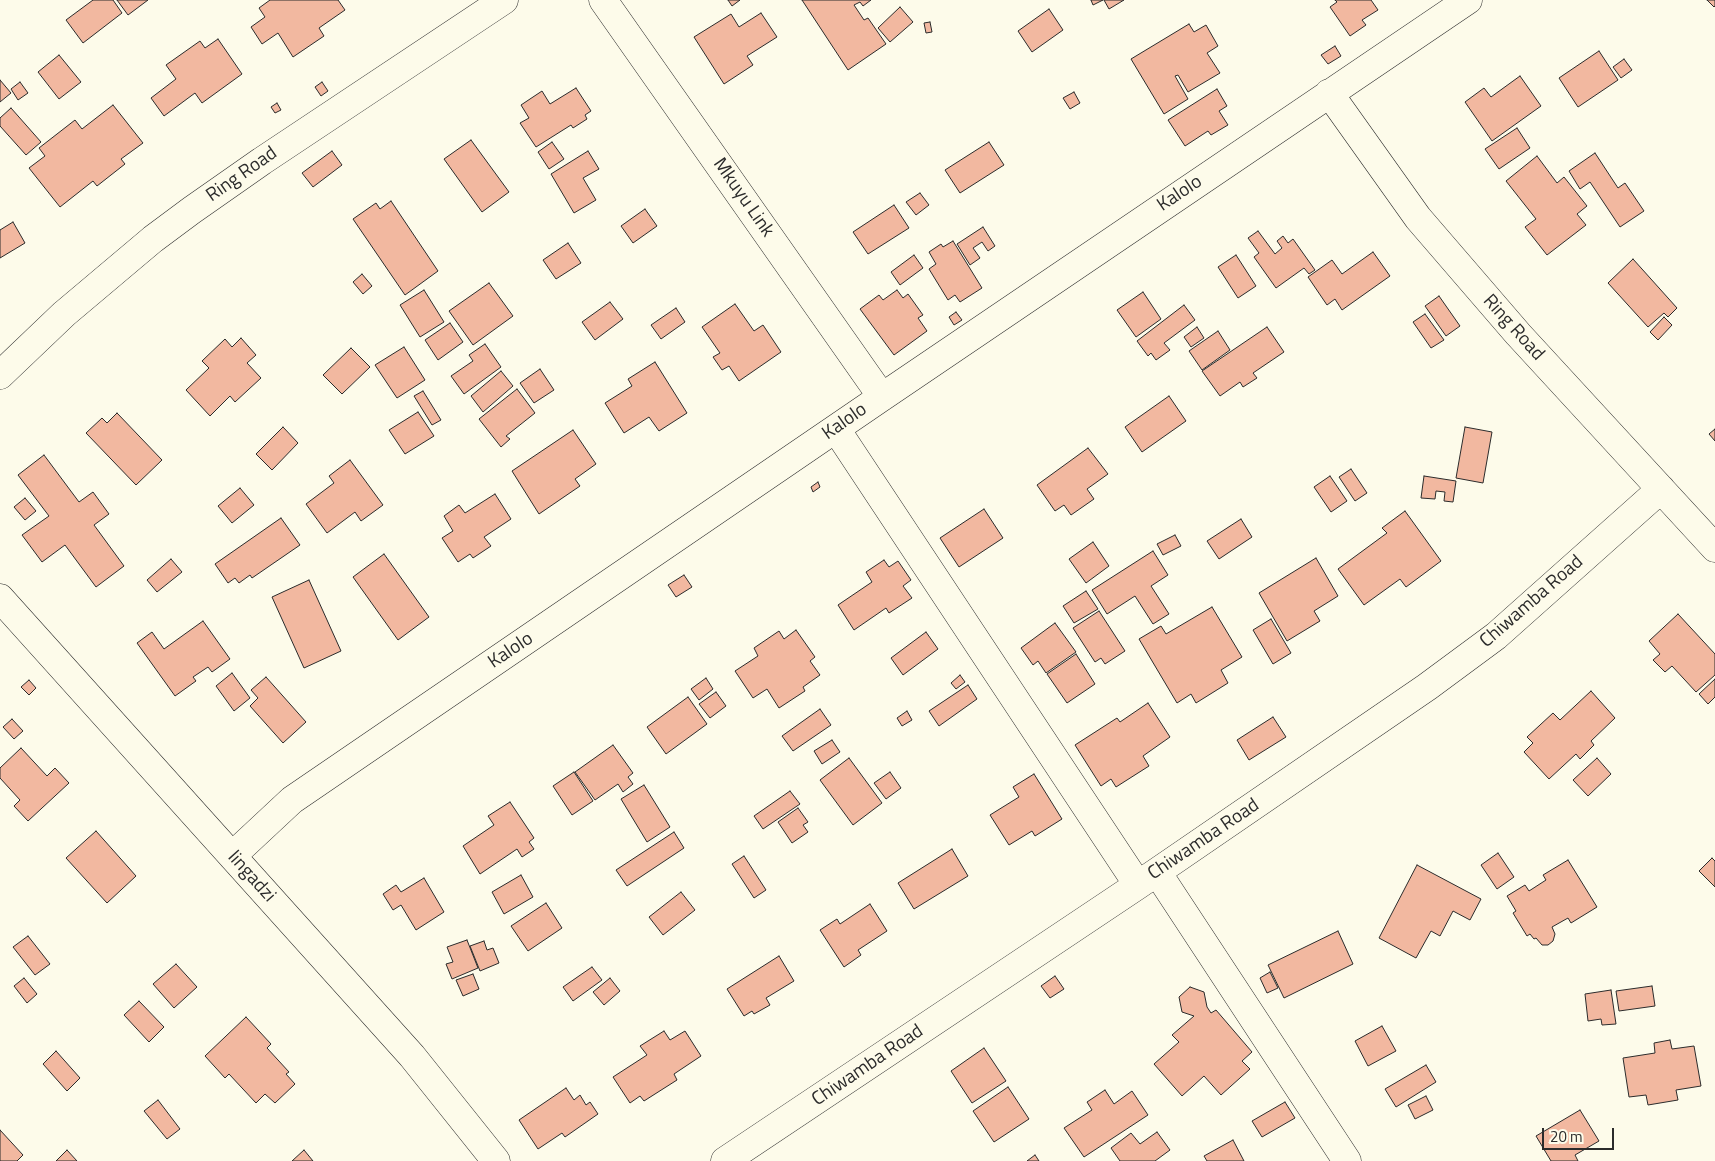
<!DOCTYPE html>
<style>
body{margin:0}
#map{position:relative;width:1715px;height:1161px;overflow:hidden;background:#fdfbea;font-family:"Titillium Web",sans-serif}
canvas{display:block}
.scale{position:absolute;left:1542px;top:1128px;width:72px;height:22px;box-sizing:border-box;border:2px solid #2b2b2b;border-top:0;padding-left:6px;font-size:15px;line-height:18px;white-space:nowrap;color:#2b2b2b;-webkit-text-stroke:4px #fdfbea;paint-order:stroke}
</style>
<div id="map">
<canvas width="1715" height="1161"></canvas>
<div class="scale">20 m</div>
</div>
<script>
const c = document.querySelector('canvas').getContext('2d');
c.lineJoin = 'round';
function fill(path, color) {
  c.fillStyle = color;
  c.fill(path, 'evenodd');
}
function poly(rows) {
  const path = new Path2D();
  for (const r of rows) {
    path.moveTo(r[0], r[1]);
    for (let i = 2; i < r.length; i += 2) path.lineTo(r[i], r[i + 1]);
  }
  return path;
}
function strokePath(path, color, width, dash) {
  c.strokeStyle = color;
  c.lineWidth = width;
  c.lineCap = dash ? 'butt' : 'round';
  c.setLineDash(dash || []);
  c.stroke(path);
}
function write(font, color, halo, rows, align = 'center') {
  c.font = font + ' "Titillium Web",sans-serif';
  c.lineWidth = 4;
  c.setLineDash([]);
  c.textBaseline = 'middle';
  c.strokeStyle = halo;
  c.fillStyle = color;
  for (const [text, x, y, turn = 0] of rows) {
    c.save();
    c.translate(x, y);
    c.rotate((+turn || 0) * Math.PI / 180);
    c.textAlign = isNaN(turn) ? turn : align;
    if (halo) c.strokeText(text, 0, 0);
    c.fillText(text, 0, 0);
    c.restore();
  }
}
const building = poly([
 [93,0,113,0,122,13,83,43,66,20,93,0],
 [117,0,148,0,128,15,117,0],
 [270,0,338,0,345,10,319,28,324,36,293,57,278,33,262,44,251,27,265,17,259,8,270,0],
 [728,0,740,0,732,6,728,0],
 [802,0,871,0,863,6,860,2,854,5,864,20,868,18,886,44,848,70,802,0],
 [1091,0,1103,0,1093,5,1091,0],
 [1104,0,1124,0,1109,9,1104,0],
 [1335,0,1371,0,1378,10,1362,20,1366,25,1350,36,1330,7,1337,2,1335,0],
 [1707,0,1715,0,1715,6,1714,7,1707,0],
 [900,7,913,22,890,42,878,28,900,7],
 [1049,9,1063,30,1032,52,1018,31,1049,9],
 [761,13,777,37,747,56,753,65,724,84,694,37,731,14,739,27,761,13],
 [930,22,932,32,926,33,924,23,930,22],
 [1189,24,1194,32,1206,25,1218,46,1207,53,1220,73,1188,92,1178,75,1175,76,1188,99,1164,114,1131,59,1189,24],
 [218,39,242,74,202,103,195,93,164,116,151,98,176,79,166,65,200,41,205,48,218,39],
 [1335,46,1341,56,1328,64,1321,55,1335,46],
 [1599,51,1618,80,1578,107,1559,78,1599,51],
 [59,55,81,82,59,99,38,72,59,55],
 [1624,59,1632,70,1621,78,1613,67,1624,59],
 [1520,76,1541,106,1492,141,1465,102,1484,88,1491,97,1520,76],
 [0,80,11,93,0,102,0,80],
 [20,82,28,93,18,100,11,89,20,82],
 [322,82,328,91,321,96,315,87,322,82],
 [576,88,591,111,585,115,587,119,573,128,571,125,536,147,520,123,529,118,521,105,542,91,550,104,576,88],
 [1217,89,1227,106,1219,111,1228,125,1211,135,1208,131,1185,146,1168,120,1217,89],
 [1074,92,1080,103,1070,109,1063,98,1074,92],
 [277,103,281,110,275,113,271,107,277,103],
 [113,105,143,143,121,159,125,164,97,186,93,181,60,207,29,168,45,156,39,148,75,120,82,129,113,105],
 [11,108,41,142,26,155,0,126,0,118,11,108],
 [1517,128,1530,148,1499,169,1485,149,1517,128],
 [471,140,509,192,482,212,444,159,471,140],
 [552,142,564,159,549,169,538,152,552,142],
 [989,142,1004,165,960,193,945,170,989,142],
 [332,151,342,165,313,187,302,173,332,151],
 [588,151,599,169,583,178,596,200,574,213,551,174,588,151],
 [1595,153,1618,188,1625,183,1644,211,1620,227,1590,182,1580,189,1569,171,1595,153],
 [1537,156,1557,183,1564,177,1587,206,1577,214,1586,225,1547,255,1525,227,1536,219,1506,181,1537,156],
 [920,193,929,205,916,215,906,202,920,193],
 [391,201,438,271,405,295,353,219,376,203,380,209,391,201],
 [894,205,909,228,868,254,853,232,894,205],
 [645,209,657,226,633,243,621,226,645,209],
 [13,222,25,243,0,258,0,230,13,222],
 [983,227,995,246,988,251,982,242,973,248,980,258,970,265,957,244,983,227],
 [1258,231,1275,254,1282,248,1277,241,1283,236,1288,243,1293,239,1315,270,1309,274,1304,268,1276,288,1254,257,1259,253,1248,238,1258,231],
 [953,241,982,288,960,302,955,295,948,300,929,269,936,264,929,252,941,244,943,247,953,241],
 [568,243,581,263,556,279,543,260,568,243],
 [1373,252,1390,276,1342,310,1335,299,1327,305,1308,277,1332,260,1342,274,1373,252],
 [914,255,923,268,900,285,891,272,914,255],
 [1236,255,1256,286,1238,298,1218,267,1236,255],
 [1633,259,1677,308,1668,317,1664,313,1648,327,1608,283,1633,259],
 [362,274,372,286,363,294,353,282,362,274],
 [489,283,513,316,473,345,449,311,489,283],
 [424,290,444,322,420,337,400,305,424,290],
 [897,290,903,298,908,294,923,315,918,318,927,331,894,355,860,309,879,295,883,300,897,290],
 [1143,292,1161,319,1136,337,1117,310,1143,292],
 [1439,296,1460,326,1446,336,1425,306,1439,296],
 [610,302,623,319,595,340,582,322,610,302],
 [735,304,754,331,763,325,781,352,739,381,729,366,722,370,713,357,720,353,702,327,735,304],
 [1184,305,1195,320,1164,343,1170,350,1156,360,1151,353,1148,356,1137,341,1184,305],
 [676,308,685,322,661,339,651,325,676,308],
 [956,312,962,320,954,325,949,317,956,312],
 [1425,314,1444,340,1431,348,1413,322,1425,314],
 [1664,317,1672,325,1658,340,1650,332,1664,317],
 [450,323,463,342,438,360,425,340,450,323],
 [1197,327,1204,338,1191,347,1184,337,1197,327],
 [1267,327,1284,352,1253,373,1257,378,1243,387,1240,382,1220,396,1202,371,1267,327],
 [1218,331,1230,350,1202,370,1189,351,1218,331],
 [241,338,256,355,247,363,261,378,235,402,230,396,210,416,186,390,209,368,202,361,225,339,232,347,241,338],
 [485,344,501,367,464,394,451,376,473,361,469,355,485,344],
 [404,347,425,380,397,398,375,365,404,347],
 [351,348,370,367,342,394,323,375,351,348],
 [655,362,687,413,659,431,649,417,624,433,605,403,632,386,628,379,655,362],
 [540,369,554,390,534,403,520,383,540,369],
 [501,371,513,386,483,412,471,396,501,371],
 [517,389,535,413,506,436,510,439,501,447,479,419,517,389],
 [423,391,441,420,432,425,414,396,423,391],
 [1169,396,1186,421,1142,452,1125,427,1169,396],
 [418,412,434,436,405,454,389,430,418,412],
 [117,413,162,460,136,485,86,433,102,418,107,423,117,413],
 [283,427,298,443,272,470,256,454,283,427],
 [1465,427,1492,432,1483,483,1456,478,1465,427],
 [1715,429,1715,441,1709,434,1715,429],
 [573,430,596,464,575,479,580,486,539,514,512,471,573,430],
 [1088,448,1108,474,1087,489,1094,499,1071,515,1064,505,1055,511,1037,485,1088,448],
 [44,455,79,502,93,492,109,514,94,525,124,566,96,587,65,545,42,562,22,535,49,516,18,475,44,455],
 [350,460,383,505,361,521,355,512,327,533,306,504,334,483,329,476,350,460],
 [1351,469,1367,493,1355,501,1339,477,1351,469],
 [1330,476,1347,501,1331,512,1314,487,1330,476],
 [1424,476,1456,481,1453,502,1444,501,1445,492,1436,491,1435,499,1421,498,1424,476],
 [818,482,820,487,813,492,811,487,818,482],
 [240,488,254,505,232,523,218,506,240,488],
 [495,494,511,519,484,537,491,546,473,558,470,554,458,562,442,538,453,531,444,516,459,505,465,513,495,494],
 [25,498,36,511,25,520,14,507,25,498],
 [984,509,1003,538,959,567,940,538,984,509],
 [1405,511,1441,561,1406,587,1400,579,1364,605,1338,569,1387,533,1382,528,1405,511],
 [281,518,300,545,252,578,250,575,239,583,235,578,228,583,215,564,281,518],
 [1241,519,1252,537,1219,559,1207,541,1241,519],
 [1175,535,1181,546,1163,555,1157,544,1175,535],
 [1093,542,1109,566,1086,583,1069,559,1093,542],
 [1153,551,1168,575,1151,586,1169,614,1153,624,1135,596,1107,614,1092,590,1153,551],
 [384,554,429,617,398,640,353,577,384,554],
 [1316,558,1338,596,1314,611,1320,621,1287,641,1259,593,1316,558],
 [171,559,182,572,157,592,147,580,171,559],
 [884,560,889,567,898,561,911,580,903,586,912,598,889,613,886,608,854,630,838,605,872,582,866,572,884,560],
 [684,575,692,587,676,597,668,585,684,575],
 [309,580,341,651,304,668,272,597,309,580],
 [1086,591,1098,609,1074,623,1063,606,1086,591],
 [1212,607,1242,657,1221,670,1228,683,1196,703,1191,694,1177,703,1139,639,1161,626,1166,634,1212,607],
 [1099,611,1125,651,1105,664,1101,658,1095,662,1073,628,1099,611],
 [1678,614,1715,654,1715,675,1696,692,1672,666,1665,672,1653,660,1660,654,1649,641,1678,614],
 [1271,619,1291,653,1273,664,1253,630,1271,619],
 [203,621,230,659,212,672,208,667,193,677,196,681,175,696,137,643,152,632,164,649,203,621],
 [1055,623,1076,652,1046,673,1038,661,1033,665,1021,648,1055,623],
 [796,630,815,657,810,661,820,675,803,687,805,691,779,708,767,689,753,698,735,671,758,656,754,648,779,631,784,639,796,630],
 [926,632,938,649,903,675,891,658,926,632],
 [1076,654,1095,684,1067,703,1047,674,1076,654],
 [232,673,250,698,234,711,216,686,232,673],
 [960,675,965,682,956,689,951,683,960,675],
 [266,677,306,722,283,743,250,706,258,698,251,690,266,677],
 [706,678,713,689,699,700,691,689,706,678],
 [1715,679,1715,697,1708,704,1699,694,1715,679],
 [29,680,36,688,29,695,21,687,29,680],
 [968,685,977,699,939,726,929,711,968,685],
 [1591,691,1615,718,1591,741,1594,745,1580,759,1576,754,1549,779,1524,752,1533,743,1527,737,1553,713,1560,720,1591,691],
 [716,692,726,706,710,718,699,704,716,692],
 [688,697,707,724,666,754,647,727,688,697],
 [1148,703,1170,737,1143,756,1149,766,1116,787,1111,779,1101,786,1075,745,1117,718,1120,722,1148,703],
 [820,709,831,725,793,751,782,736,820,709],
 [907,711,912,720,902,726,897,718,907,711],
 [1273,717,1286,737,1249,760,1237,740,1273,717],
 [12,719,23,731,14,739,3,727,12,719],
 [832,740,840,752,822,764,814,751,832,740],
 [613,745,633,773,628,777,633,784,623,792,618,784,595,800,575,772,613,745],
 [21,748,47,776,55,768,69,783,28,821,14,806,20,800,0,778,0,768,21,748],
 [849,758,882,803,853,825,820,780,849,758],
 [1597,758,1611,774,1588,796,1573,780,1597,758],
 [574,772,593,801,572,815,553,786,574,772],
 [890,772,901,788,886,799,874,783,890,772],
 [1034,774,1062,819,1035,836,1032,831,1009,845,990,815,1019,797,1013,787,1034,774],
 [644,785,670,827,647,842,621,799,644,785],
 [790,791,800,804,763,829,754,816,790,791],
 [510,802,534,838,529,842,534,849,522,857,517,849,480,874,463,846,494,825,488,816,510,802],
 [798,808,808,822,803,825,808,832,792,843,778,822,798,808],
 [96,831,136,876,107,903,66,858,96,831],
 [674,832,684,848,627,886,616,870,674,832],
 [952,849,968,876,914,909,898,883,952,849],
 [1498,853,1514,877,1497,889,1481,865,1498,853],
 [744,856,766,890,754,898,732,864,744,856],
 [1712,858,1715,861,1715,887,1699,871,1712,858],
 [1568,860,1597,907,1571,923,1568,918,1552,927,1555,934,1553,941,1548,945,1542,945,1536,938,1534,939,1530,934,1527,936,1513,913,1516,911,1507,896,1525,885,1529,891,1546,880,1543,875,1568,860],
 [1417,865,1481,899,1470,920,1453,911,1440,936,1431,931,1416,958,1379,938,1417,865],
 [521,875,533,897,504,914,492,892,521,875],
 [424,878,444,912,416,930,401,905,393,910,383,894,396,885,401,892,424,878],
 [681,892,695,910,663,935,649,917,681,892],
 [546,903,562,928,528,951,511,926,546,903],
 [870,904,887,931,858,950,861,955,844,967,820,930,837,919,840,924,870,904],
 [1338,931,1353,964,1284,998,1268,965,1338,931],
 [28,936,50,964,35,975,13,947,28,936],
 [467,940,478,968,452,979,446,964,453,962,447,947,467,940],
 [484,941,487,950,493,948,499,963,480,971,470,946,484,941],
 [779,956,794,981,766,998,770,1005,754,1014,752,1011,744,1016,727,989,779,956],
 [176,964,197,987,174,1008,153,984,176,964],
 [592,967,602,980,573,1001,563,987,592,967],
 [1270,972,1278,988,1267,993,1260,978,1270,972],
 [473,974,479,989,463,996,456,980,473,974],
 [1055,976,1064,989,1050,998,1041,986,1055,976],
 [24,978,37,994,27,1003,14,986,24,978],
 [610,978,620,991,604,1005,593,992,610,978],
 [1652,986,1655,1006,1619,1011,1616,991,1652,986],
 [1190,987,1204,992,1207,1007,1211,1013,1216,1010,1252,1052,1242,1061,1250,1069,1221,1095,1204,1076,1182,1096,1154,1064,1179,1042,1172,1035,1194,1016,1182,1012,1179,997,1190,987],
 [1611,990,1616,1024,1602,1025,1601,1019,1588,1021,1585,994,1611,990],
 [139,1001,164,1027,149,1042,124,1015,139,1001],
 [246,1017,271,1044,267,1048,289,1072,286,1074,295,1084,275,1103,265,1094,256,1103,229,1074,225,1078,205,1056,246,1017],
 [1382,1026,1396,1051,1368,1066,1355,1041,1382,1026],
 [664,1031,670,1040,685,1031,701,1056,674,1074,677,1080,644,1101,640,1096,630,1103,613,1077,647,1055,640,1046,664,1031],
 [1670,1040,1672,1049,1694,1046,1701,1086,1676,1090,1678,1100,1648,1105,1646,1095,1629,1097,1623,1058,1655,1053,1654,1043,1670,1040],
 [984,1048,1006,1081,972,1103,951,1071,984,1048],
 [56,1051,80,1078,67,1091,43,1064,56,1051],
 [1426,1065,1436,1082,1396,1107,1385,1089,1426,1065],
 [1008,1087,1029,1119,994,1142,973,1111,1008,1087],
 [566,1088,574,1100,580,1095,586,1105,590,1102,598,1114,565,1137,562,1133,538,1149,519,1120,566,1088],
 [1105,1090,1114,1104,1132,1091,1148,1115,1084,1157,1064,1128,1092,1110,1087,1102,1105,1090],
 [1426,1096,1433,1110,1415,1119,1408,1105,1426,1096],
 [158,1100,180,1129,167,1139,144,1111,158,1100],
 [1285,1102,1295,1118,1262,1137,1252,1121,1285,1102],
 [1580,1110,1599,1141,1575,1155,1578,1161,1551,1161,1536,1136,1580,1110],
 [0,1130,23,1155,17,1161,0,1161,0,1130],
 [1157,1132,1170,1150,1155,1161,1120,1161,1111,1148,1131,1133,1140,1144,1157,1132],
 [1233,1140,1244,1161,1207,1161,1204,1156,1233,1140],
 [67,1150,77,1161,56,1161,67,1150],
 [304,1150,313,1161,292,1161,304,1150],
 [1035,1155,1039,1161,1027,1161,1035,1155]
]);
const minor = poly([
 [603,0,882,397],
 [1329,93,1418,218,1518,334,1715,548],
 [0,375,64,314,153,239,192,210,262,161,504,0],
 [836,429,1138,885],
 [0,598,412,1056,496,1161],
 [232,856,292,800,882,397,1468,0],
 [1157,872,1347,1161],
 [725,1161,1138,885,1427,687,1496,636,1661,489]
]);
const streetNames = [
 ["Ring Road",242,175,-35],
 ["Kalolo",1180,194,-34],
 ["Mkuyu Link",743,198,55],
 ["Ring Road",1513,328,48],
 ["Kalolo",845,422,-35],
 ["Chiwamba Road",1532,602,-41],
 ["Kalolo",511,651,-34],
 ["Chiwamba Road",1204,840,-34],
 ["lingadzi",251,877,48],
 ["Chiwamba Road",868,1066,-34]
];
fill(building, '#f2b8a0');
strokePath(building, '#2b2b2b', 1);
strokePath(minor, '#2b2b2b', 29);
strokePath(minor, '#fdfbea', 28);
write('19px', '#2b2b2b', '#fdfbea', streetNames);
</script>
